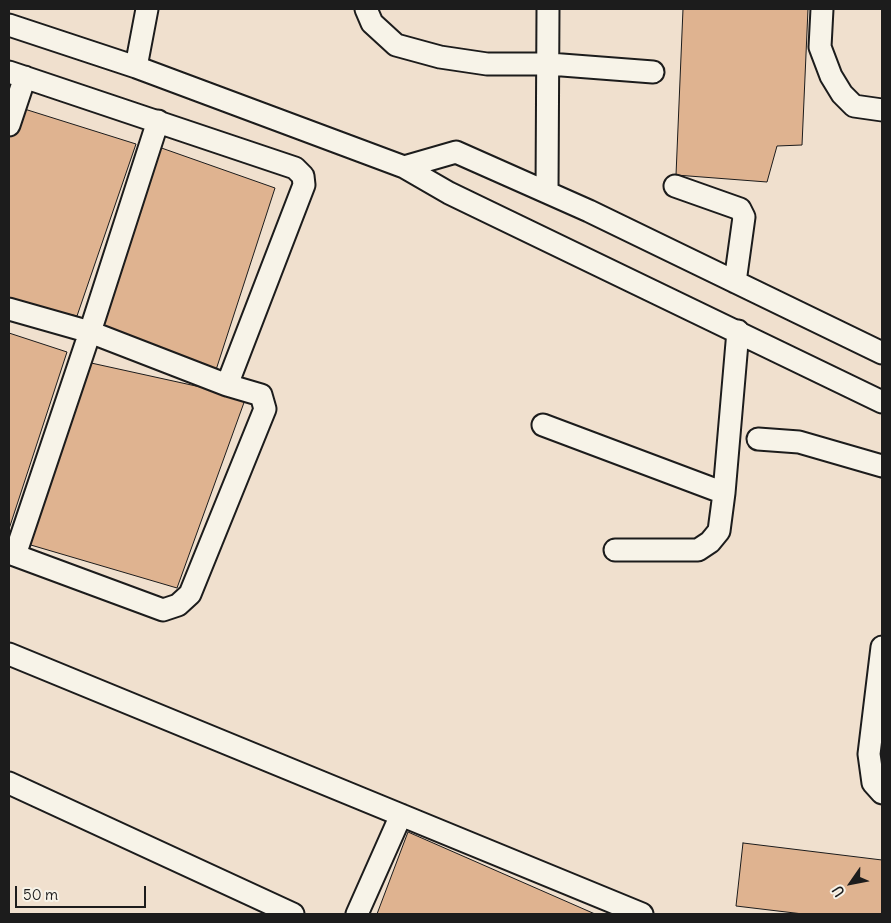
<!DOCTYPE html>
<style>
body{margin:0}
#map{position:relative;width:891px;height:923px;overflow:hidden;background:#f7f3e8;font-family:Delius,sans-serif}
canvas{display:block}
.frame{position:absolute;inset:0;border:10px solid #1c1c1c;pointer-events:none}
.north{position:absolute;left:826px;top:858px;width:50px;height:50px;-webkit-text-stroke:4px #f7f3e8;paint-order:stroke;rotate:237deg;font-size:14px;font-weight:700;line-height:20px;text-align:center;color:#1c1c1c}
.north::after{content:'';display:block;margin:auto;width:18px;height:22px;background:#1c1c1c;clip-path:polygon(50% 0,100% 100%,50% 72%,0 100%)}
.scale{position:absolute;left:15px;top:886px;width:131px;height:22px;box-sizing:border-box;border:2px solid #1c1c1c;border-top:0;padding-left:6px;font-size:15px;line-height:18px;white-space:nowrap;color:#1c1c1c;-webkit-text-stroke:4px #f7f3e8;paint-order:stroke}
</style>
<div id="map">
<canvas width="891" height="923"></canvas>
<div class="frame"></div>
<div class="north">U</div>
<div class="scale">50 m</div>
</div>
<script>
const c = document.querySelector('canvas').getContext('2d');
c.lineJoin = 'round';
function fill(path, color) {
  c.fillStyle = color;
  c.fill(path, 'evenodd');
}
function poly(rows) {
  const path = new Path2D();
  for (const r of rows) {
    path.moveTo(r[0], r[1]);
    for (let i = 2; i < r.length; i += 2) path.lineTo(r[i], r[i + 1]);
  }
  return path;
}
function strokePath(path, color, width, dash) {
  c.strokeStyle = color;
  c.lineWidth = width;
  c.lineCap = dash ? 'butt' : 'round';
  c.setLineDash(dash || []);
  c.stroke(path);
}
const built = poly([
 [9,9,882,9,882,914,9,914]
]);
const building = poly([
 [683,9,808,9,802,145,777,146,767,182,676,175,683,9],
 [18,107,136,144,77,316,9,301,9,136,18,107],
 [153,145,275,188,215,373,94,322,153,145],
 [9,333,67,352,9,529,9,333],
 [82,361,246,397,177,588,24,543,82,361],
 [408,832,595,914,377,914,408,832],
 [743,843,882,860,882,914,803,914,736,906,743,843]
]);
const minor = poly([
 [366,9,372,23,396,45,440,57,487,64,549,64,653,72],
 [822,9,820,47,831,76,842,94,854,106,882,110],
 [9,25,136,67,404,167,449,193,882,402],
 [136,67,147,9],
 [9,72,295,168,303,176,304,185,227,385,90,332,9,309],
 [9,125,25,77],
 [404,167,456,152,589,211,882,353],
 [675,186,740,209,744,217,735,282],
 [547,192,548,9],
 [543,425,724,493],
 [758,439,799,442,882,466],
 [615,550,698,550,710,542,719,531,724,493,738,331],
 [9,553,163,610,178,605,190,594,265,409,261,395,227,385],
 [15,555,90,332,158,121],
 [882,647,869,754,873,783,882,793],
 [9,654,642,914],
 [9,783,293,914],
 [357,914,401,815]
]);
fill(built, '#f0e0ce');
fill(building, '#dfb390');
strokePath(building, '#1c1c1c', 1);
strokePath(minor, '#1c1c1c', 25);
strokePath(minor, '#f7f3e8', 21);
</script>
